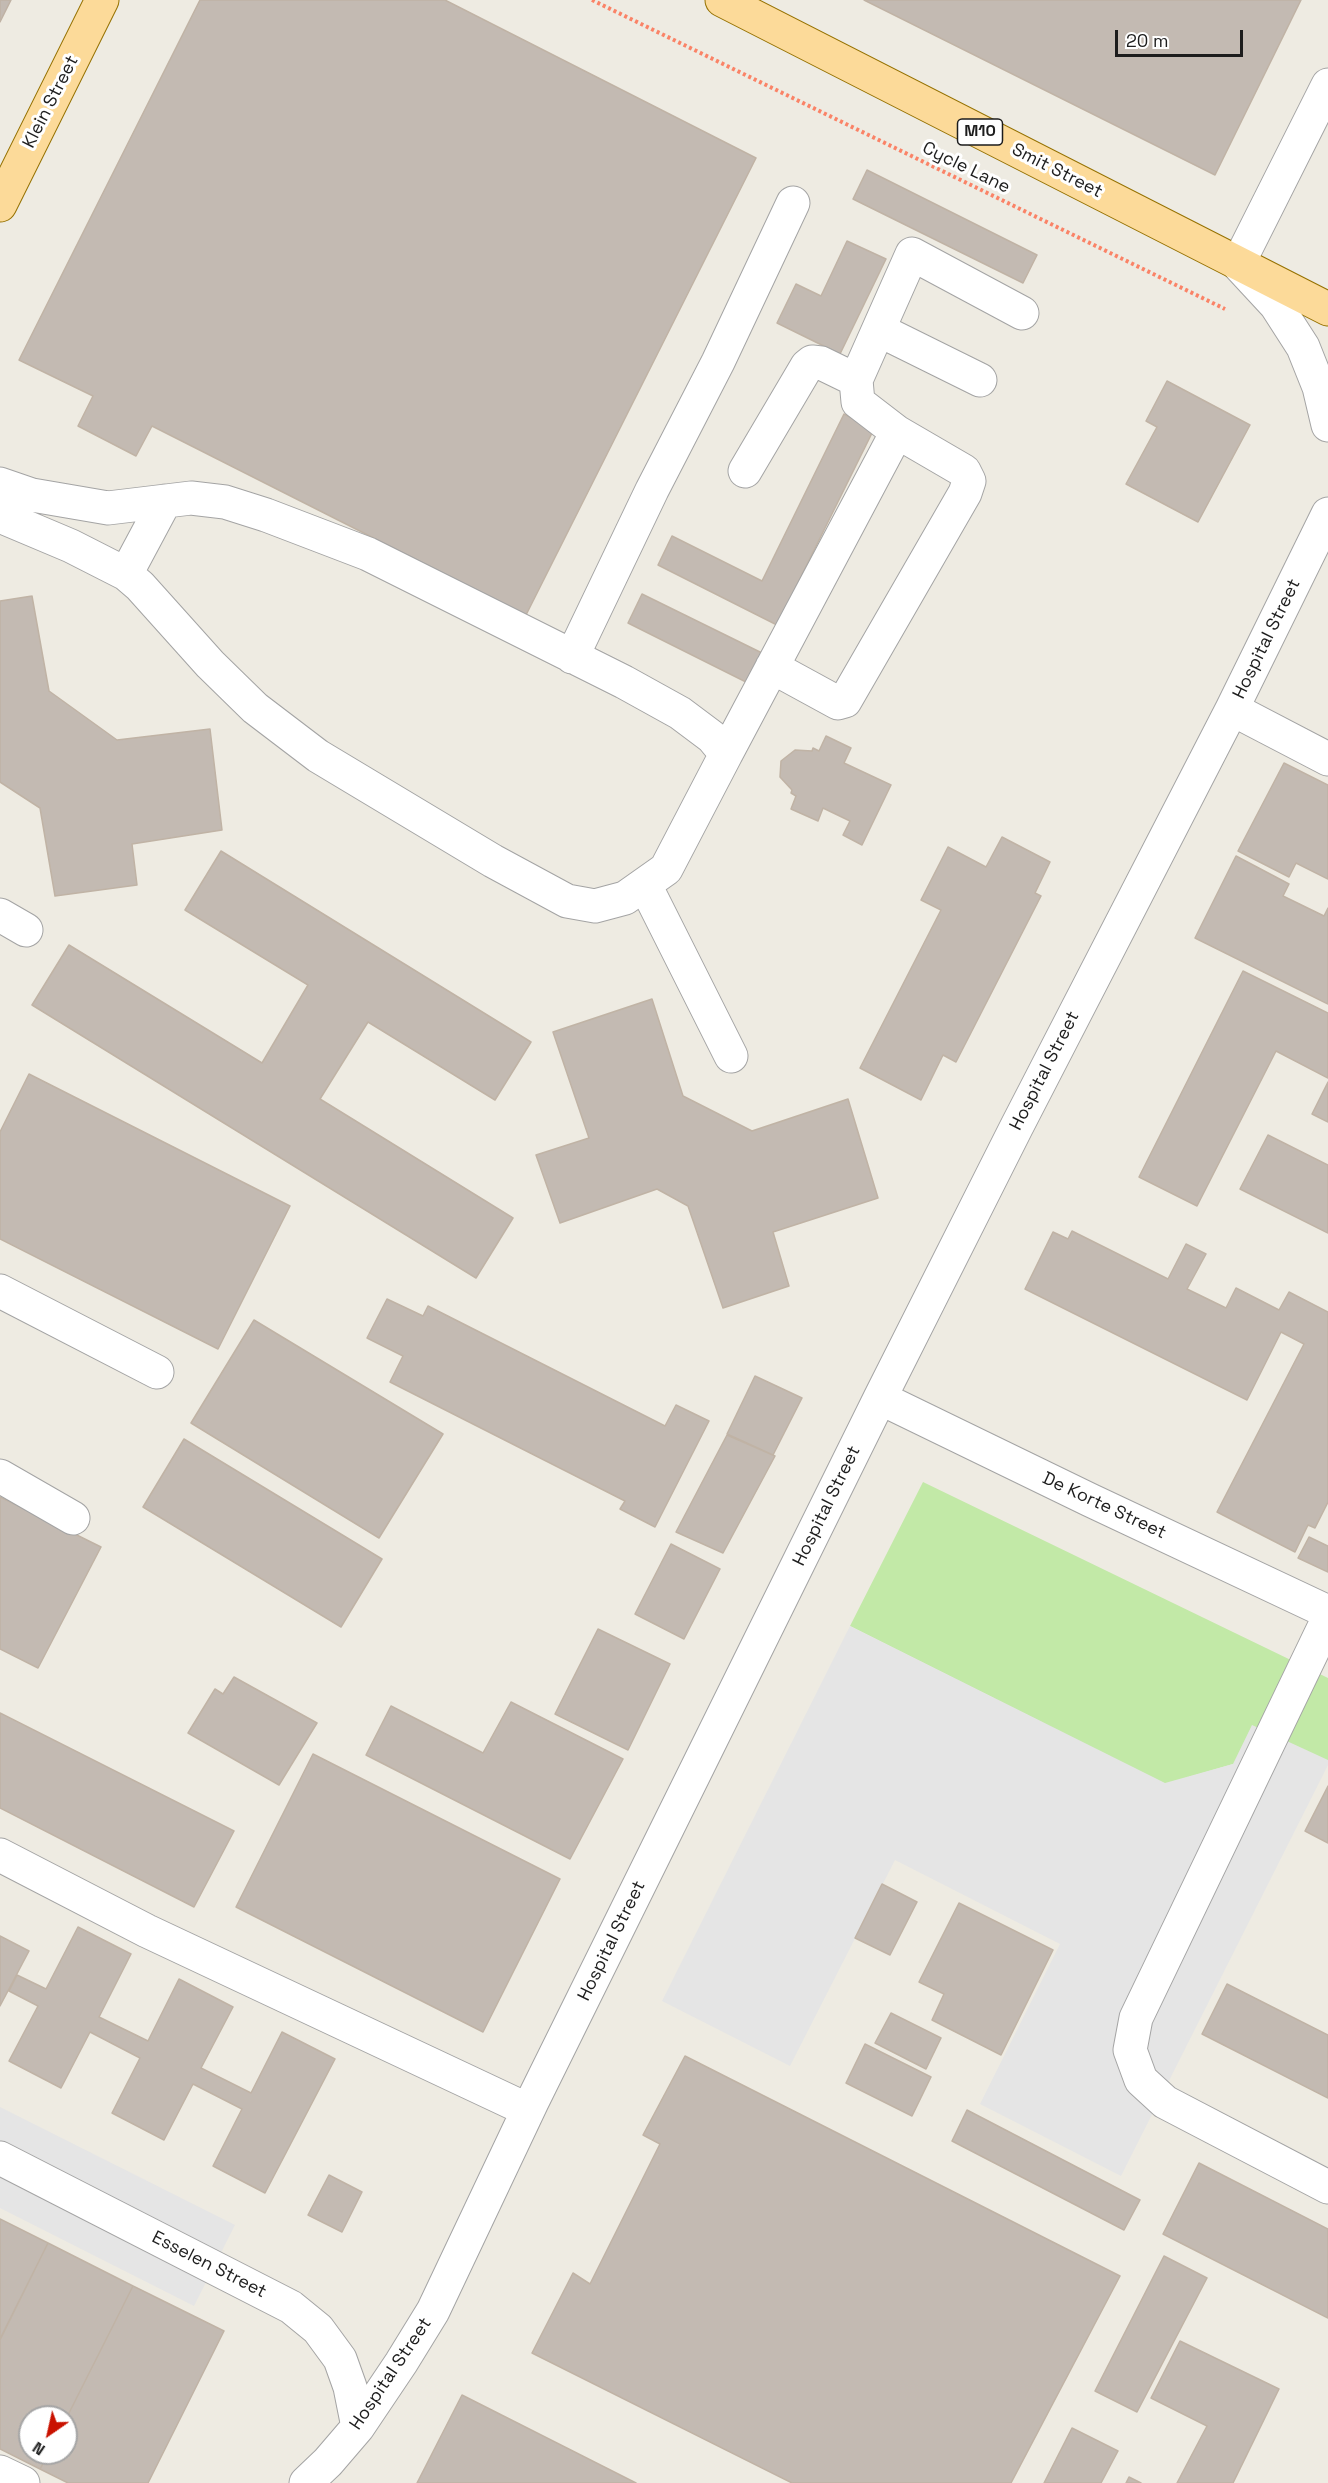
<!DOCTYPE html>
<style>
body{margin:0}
#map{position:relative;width:1328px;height:2483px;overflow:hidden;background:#eeebe2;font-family:"Space Grotesk",sans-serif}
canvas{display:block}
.north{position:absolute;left:18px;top:2405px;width:60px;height:60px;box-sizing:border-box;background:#fff;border:2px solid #a5a5a5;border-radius:50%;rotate:214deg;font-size:16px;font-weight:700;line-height:24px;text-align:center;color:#1d1d1d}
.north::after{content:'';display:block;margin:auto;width:21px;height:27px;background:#c91200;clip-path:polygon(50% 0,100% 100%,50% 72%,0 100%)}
.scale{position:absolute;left:1115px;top:30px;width:128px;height:27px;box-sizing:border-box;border:3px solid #1d1d1d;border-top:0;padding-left:8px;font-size:18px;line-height:21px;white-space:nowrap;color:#1d1d1d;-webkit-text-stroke:4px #fff;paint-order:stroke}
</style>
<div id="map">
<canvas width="1328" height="2483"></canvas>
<div class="north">N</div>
<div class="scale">20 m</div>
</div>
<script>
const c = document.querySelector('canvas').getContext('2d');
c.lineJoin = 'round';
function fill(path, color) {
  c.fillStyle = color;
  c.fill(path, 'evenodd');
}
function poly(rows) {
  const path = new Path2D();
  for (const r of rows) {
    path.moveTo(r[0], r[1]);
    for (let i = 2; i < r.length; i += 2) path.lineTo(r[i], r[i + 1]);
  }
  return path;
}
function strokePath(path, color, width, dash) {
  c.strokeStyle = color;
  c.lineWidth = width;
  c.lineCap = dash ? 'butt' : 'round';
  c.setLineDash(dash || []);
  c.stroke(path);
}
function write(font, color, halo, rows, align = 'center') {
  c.font = font + ' "Space Grotesk",sans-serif';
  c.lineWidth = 6;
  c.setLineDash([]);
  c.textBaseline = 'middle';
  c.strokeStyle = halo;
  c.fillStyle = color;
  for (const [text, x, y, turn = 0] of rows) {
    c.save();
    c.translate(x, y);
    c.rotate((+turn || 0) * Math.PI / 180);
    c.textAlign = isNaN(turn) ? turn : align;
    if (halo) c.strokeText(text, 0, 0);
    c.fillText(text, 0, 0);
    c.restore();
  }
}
const grass = poly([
 [923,1482,1328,1678,1328,1761,1233,1764,1165,1784,850,1626]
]);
const parking = poly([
 [850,1626,1165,1783,1233,1764,1252,1725,1328,1760,1328,1765,1121,2176,980,2104,1060,1944,895,1860,790,2066,662,2001],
 [0,2107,235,2225,194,2306,0,2208]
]);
const building = poly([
 [0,0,11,0,0,22,0,0],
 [200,0,445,0,756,158,526,615,152,426,136,456,78,426,93,396,19,360,200,0],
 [864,0,1301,0,1215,175,864,0],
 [867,170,1037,255,1023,283,853,199,867,170],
 [847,241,886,259,840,354,777,323,796,284,821,296,847,241],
 [1167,381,1250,425,1198,522,1126,484,1157,427,1146,421,1167,381],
 [844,414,874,429,777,625,658,565,672,536,762,581,844,414],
 [642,594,762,653,748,683,628,623,642,594],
 [32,596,49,691,117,740,210,729,222,830,132,844,137,885,55,896,40,808,0,782,0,601,32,596],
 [826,736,851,748,844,763,891,785,862,845,843,835,850,821,823,808,818,821,791,809,796,796,791,793,792,790,780,777,781,761,795,750,812,751,813,748,819,751,826,736],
 [1284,763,1328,785,1328,879,1296,863,1289,877,1238,851,1284,763],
 [1002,837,1050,862,1035,893,1041,896,956,1062,943,1055,921,1100,860,1068,941,910,921,900,948,847,986,867,1002,837],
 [221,851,531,1042,495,1100,368,1022,320,1099,513,1218,476,1278,32,1005,69,945,262,1063,308,985,185,910,221,851],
 [1236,856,1289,884,1283,896,1324,916,1328,908,1328,1004,1195,938,1236,856],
 [1243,971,1328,1013,1328,1078,1276,1051,1197,1206,1139,1177,1243,971],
 [652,999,683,1096,752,1131,848,1099,878,1198,773,1232,789,1286,723,1308,688,1206,657,1189,560,1223,536,1155,589,1138,553,1032,652,999],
 [29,1074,290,1206,218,1349,0,1239,0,1132,29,1074],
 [1328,1082,1328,1122,1312,1114,1328,1082],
 [1268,1135,1328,1165,1328,1233,1240,1189,1268,1135],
 [1072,1231,1168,1279,1186,1244,1206,1254,1187,1289,1226,1308,1236,1288,1279,1310,1289,1292,1328,1312,1328,1502,1315,1528,1308,1525,1295,1552,1217,1512,1304,1344,1281,1332,1247,1400,1025,1289,1053,1232,1068,1239,1072,1231],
 [387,1299,423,1316,428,1306,665,1426,676,1405,709,1421,655,1527,620,1509,625,1501,390,1382,403,1356,367,1338,387,1299],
 [254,1320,443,1434,379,1538,191,1423,254,1320],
 [755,1376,802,1398,773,1455,727,1434,755,1376],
 [727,1435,775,1456,723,1553,676,1532,727,1435],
 [184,1439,382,1559,341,1627,143,1507,184,1439],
 [0,1497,101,1547,38,1668,0,1649,0,1497],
 [1309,1537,1328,1546,1328,1572,1298,1558,1309,1537],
 [671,1544,720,1569,684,1639,635,1614,671,1544],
 [598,1629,670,1664,628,1750,555,1714,598,1629],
 [234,1677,317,1723,279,1785,188,1733,215,1689,223,1694,234,1677],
 [511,1702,623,1759,570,1859,366,1755,391,1706,483,1753,511,1702],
 [0,1713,234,1831,194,1907,0,1808,0,1713],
 [313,1754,560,1879,483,2032,236,1907,313,1754],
 [1328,1786,1328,1843,1305,1831,1328,1786],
 [882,1884,917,1902,890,1955,855,1938,882,1884],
 [959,1903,1053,1950,1001,2055,932,2020,944,1994,919,1982,959,1903],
 [78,1927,131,1954,99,2017,148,2041,179,1979,233,2007,201,2068,251,2093,282,2032,335,2059,265,2193,213,2166,242,2109,193,2084,164,2140,112,2113,140,2058,90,2032,61,2088,9,2061,38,2006,9,1991,17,1975,46,1989,78,1927],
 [0,1936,29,1951,0,2006,0,1936],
 [1227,1984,1328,2035,1328,2098,1202,2034,1227,1984],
 [891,2013,941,2038,926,2069,875,2043,891,2013],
 [865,2044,931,2077,912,2116,846,2083,865,2044],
 [685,2056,1120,2276,1011,2483,792,2483,532,2353,573,2273,590,2284,660,2144,643,2135,685,2056],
 [967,2110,1140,2200,1124,2230,952,2141,967,2110],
 [1199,2163,1328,2229,1328,2318,1163,2234,1199,2163],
 [329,2175,362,2192,342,2232,308,2215,329,2175],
 [0,2219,48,2243,0,2340,0,2219],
 [48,2243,133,2286,66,2419,66,2417,30,2417,30,2453,49,2453,40,2469,0,2449,0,2339,48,2243],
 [1164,2256,1207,2278,1137,2412,1095,2391,1164,2256],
 [133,2286,224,2331,148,2483,68,2483,40,2469,49,2453,66,2453,66,2419,133,2286],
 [1180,2341,1279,2389,1233,2483,1177,2483,1207,2426,1151,2398,1180,2341],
 [462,2395,636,2483,417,2483,462,2395],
 [1072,2428,1118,2451,1101,2483,1044,2483,1072,2428],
 [1129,2477,1141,2483,1126,2483,1129,2477]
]);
const path = poly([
 [592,0,1225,309]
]);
const minor = poly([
 [1328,85,1238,264,1276,305,1303,347,1319,387,1328,425],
 [879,330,980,380],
 [745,471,807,366,812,362,821,363,856,380],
 [0,484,32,495,108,508,191,498,225,502,266,515,368,554,624,682,680,713,712,737,726,754,666,869,625,898,595,906,567,901,493,861,318,756,255,708,210,664,140,586,126,574,71,546,0,516],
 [126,574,165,501],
 [572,657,652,490,718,362,793,203],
 [772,667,838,703,845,701,965,493,969,481,964,471,897,432,858,402,856,380,912,254,1022,313],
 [1232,709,1328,759],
 [726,754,897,432],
 [645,885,731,1056],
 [0,915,26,930],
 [0,1291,157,1372],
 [880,1398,1090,1500,1328,1612],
 [0,1476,73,1518],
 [1328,1619,1136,2018,1130,2050,1141,2080,1165,2102,1328,2187],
 [0,1855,147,1931,528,2110],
 [0,2158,291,2307,318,2329,340,2359,350,2387,358,2427],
 [0,2472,23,2483],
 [306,2483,328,2462,358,2427,401,2363,433,2311,532,2102,880,1398,1017,1126,1232,709,1328,514]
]);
const major = poly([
 [722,0,1328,309],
 [0,205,102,0]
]);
const shields = [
 [980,132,45]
];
const shieldNames = [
 ["M10",980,132]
];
const streetNames = [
 ["Klein Street",51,102,-63],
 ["Cycle Lane",966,168,26],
 ["Smit Street",1057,171,27],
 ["Hospital Street",1267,639,-64],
 ["Hospital Street",1045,1071,-63],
 ["Hospital Street",827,1506,-64],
 ["De Korte Street",1104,1506,25],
 ["Hospital Street",612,1941,-64],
 ["Esselen Street",209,2265,27],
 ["Hospital Street",391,2374,-56]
];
fill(grass, '#c2e9a7');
fill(parking, '#e5e5e5');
fill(building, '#c3bab2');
strokePath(building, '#c0b3a5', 1.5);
strokePath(minor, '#a4a4a4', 35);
strokePath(major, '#957100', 35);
strokePath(path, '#fa8367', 4, [3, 3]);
strokePath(minor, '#fff', 33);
strokePath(major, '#fcda99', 33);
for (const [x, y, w] of shields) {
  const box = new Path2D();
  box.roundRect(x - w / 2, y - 13, w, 26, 4.5);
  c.fillStyle = '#fff';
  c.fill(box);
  strokePath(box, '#1d1d1d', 1.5);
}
write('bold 16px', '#1d1d1d', null, shieldNames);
write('18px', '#1d1d1d', '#fff', streetNames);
</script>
